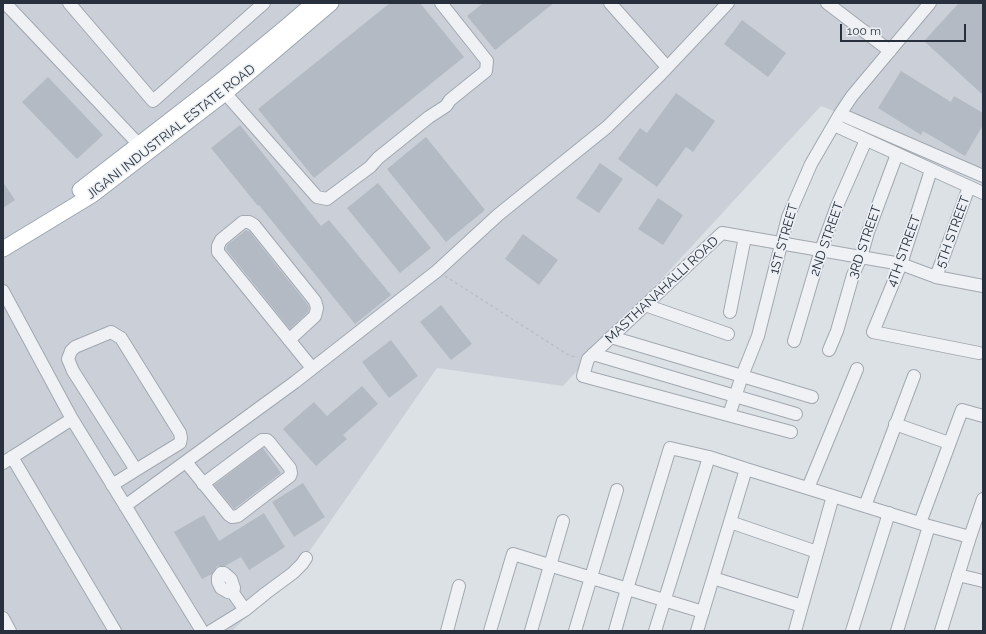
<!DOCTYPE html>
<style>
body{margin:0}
#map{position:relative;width:986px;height:634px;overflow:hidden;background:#dce1e6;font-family:Raleway,sans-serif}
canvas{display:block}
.frame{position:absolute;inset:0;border:4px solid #27303c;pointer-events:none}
.scale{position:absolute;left:840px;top:24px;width:126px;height:18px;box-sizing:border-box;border:2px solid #27303c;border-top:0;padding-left:5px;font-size:12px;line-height:14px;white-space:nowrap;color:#27303c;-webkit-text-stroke:3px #ecf0f4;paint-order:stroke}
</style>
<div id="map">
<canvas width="986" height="634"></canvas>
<div class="frame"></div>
<div class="scale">100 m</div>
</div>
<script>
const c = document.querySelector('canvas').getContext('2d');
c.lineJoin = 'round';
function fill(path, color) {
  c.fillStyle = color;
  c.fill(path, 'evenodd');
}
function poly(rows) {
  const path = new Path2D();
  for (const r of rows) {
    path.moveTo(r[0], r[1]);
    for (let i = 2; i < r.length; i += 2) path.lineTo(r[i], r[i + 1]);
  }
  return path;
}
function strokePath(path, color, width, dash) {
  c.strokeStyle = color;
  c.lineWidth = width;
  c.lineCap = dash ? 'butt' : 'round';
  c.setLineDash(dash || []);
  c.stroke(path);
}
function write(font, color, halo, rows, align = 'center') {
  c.font = font + ' Raleway,sans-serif';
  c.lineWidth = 3.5;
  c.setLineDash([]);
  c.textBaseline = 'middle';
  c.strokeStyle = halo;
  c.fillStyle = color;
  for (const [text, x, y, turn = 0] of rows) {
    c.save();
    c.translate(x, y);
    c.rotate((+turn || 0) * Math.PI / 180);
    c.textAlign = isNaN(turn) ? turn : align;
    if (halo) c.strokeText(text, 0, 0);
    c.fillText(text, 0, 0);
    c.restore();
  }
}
const built = poly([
 [3,3,983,3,983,171,821,106,563,386,437,368,302,562,232,631,3,631]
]);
const building = poly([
 [390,3,420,3,464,57,314,178,258,109],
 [483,3,554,3,495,50,467,16],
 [959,3,983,3,983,95,924,41],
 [742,20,786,53,768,77,724,44],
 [901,71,951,102,954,96,983,113,983,125,965,156,923,131,921,135,878,108],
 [48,77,103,135,77,159,22,102],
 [676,93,715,121,693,152,686,147,657,187,618,159,640,128,647,133],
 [240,125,321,226,329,220,391,295,355,324,259,205,258,206,211,148],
 [426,137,485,210,446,242,387,169],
 [600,163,623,179,599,213,576,198],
 [3,182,15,200,3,208],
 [378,183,431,248,400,273,347,208],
 [658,198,683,215,663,245,638,229],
 [246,230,249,231,308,305,309,308,308,312,290,329,226,249,227,245],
 [523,234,558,260,539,285,505,259],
 [441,305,472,344,451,360,420,322],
 [391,340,418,376,389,398,362,362],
 [362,386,378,404,343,435,347,439,316,466,283,429,314,402,327,416],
 [263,448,281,473,234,509,214,485],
 [303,483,325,517,294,537,272,502],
 [264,513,285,547,249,570,241,557,225,566,217,566,212,574,202,579,174,532,204,515,219,541]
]);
const path = poly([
 [445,276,570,356,578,357]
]);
const minor = poly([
 [5,3,144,150],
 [69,3,153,101,264,3],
 [610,3,667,67],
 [827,3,890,51],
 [225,93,317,197,327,199,370,167,378,158,429,117,446,106,450,100,486,71,487,61,441,3],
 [840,114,983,176],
 [834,125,983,193],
 [931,170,901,264,873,332,979,353],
 [936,277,969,187],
 [3,291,72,419,202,631],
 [645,305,728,334],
 [730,312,745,237],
 [611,337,742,376,812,397],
 [289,340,315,316,317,308,315,301,254,225,249,222,243,222,221,240,218,246,218,252,312,368],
 [794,341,821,250,837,206,866,140],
 [829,350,837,331,853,275,861,257,868,232,897,154],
 [593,354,796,414],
 [729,415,742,376,758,336,788,217,811,164,840,114,852,96,930,3],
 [895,424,949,443],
 [791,432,583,376,588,359,722,233,901,264,936,277,983,286],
 [12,457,115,631],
 [186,462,229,515,232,517,238,516,290,476,291,473,290,468,270,443,267,440,262,440,203,484],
 [3,463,72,419],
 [112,485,136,470,73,371,68,359,71,351,75,347,111,332,121,338,180,433,181,438,180,443,136,470],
 [808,488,857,369],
 [125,506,295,382,437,271,498,215,607,127,661,74,728,3],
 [865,506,914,376],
 [730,522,817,552],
 [920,523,962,410,983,416],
 [958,575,983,581],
 [713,578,802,606],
 [233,593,234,588,231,579,224,573,221,573,218,577,218,582,221,588,228,592,233,593,245,610],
 [3,618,10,631],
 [211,631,245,610,266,593,293,573,302,564,306,558],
 [447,631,459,586],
 [490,631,513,554,703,612],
 [531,631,563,521],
 [575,631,617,490],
 [615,631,627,589,670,448,709,457,746,469],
 [655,631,709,457],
 [697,631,746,469,929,526,970,537],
 [795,631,833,496],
 [852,631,889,513],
 [897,631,929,526],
 [941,631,970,537,983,499]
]);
const major = poly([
 [80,190,217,84,286,27,314,3],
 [3,249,92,195,225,93,331,3]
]);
const streetNames = [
 ["JIGANI INDUSTRIAL ESTATE ROAD",171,132,-38],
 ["5TH STREET",953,232,-70],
 ["1ST STREET",784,239,-74],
 ["2ND STREET",827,239,-71],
 ["3RD STREET",865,242,-71],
 ["4TH STREET",904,251,-70],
 ["MASTHANAHALLI ROAD",662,290,-43]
];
fill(built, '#cbd0d8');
fill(building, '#b4bac3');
strokePath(minor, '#a2a8b0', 14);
strokePath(major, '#9ca6b1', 17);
strokePath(path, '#bbbfc5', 1.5, [3, 3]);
strokePath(minor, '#eff1f5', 12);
strokePath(major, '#fff', 15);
write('13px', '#27303c', '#ecf0f4', streetNames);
</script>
